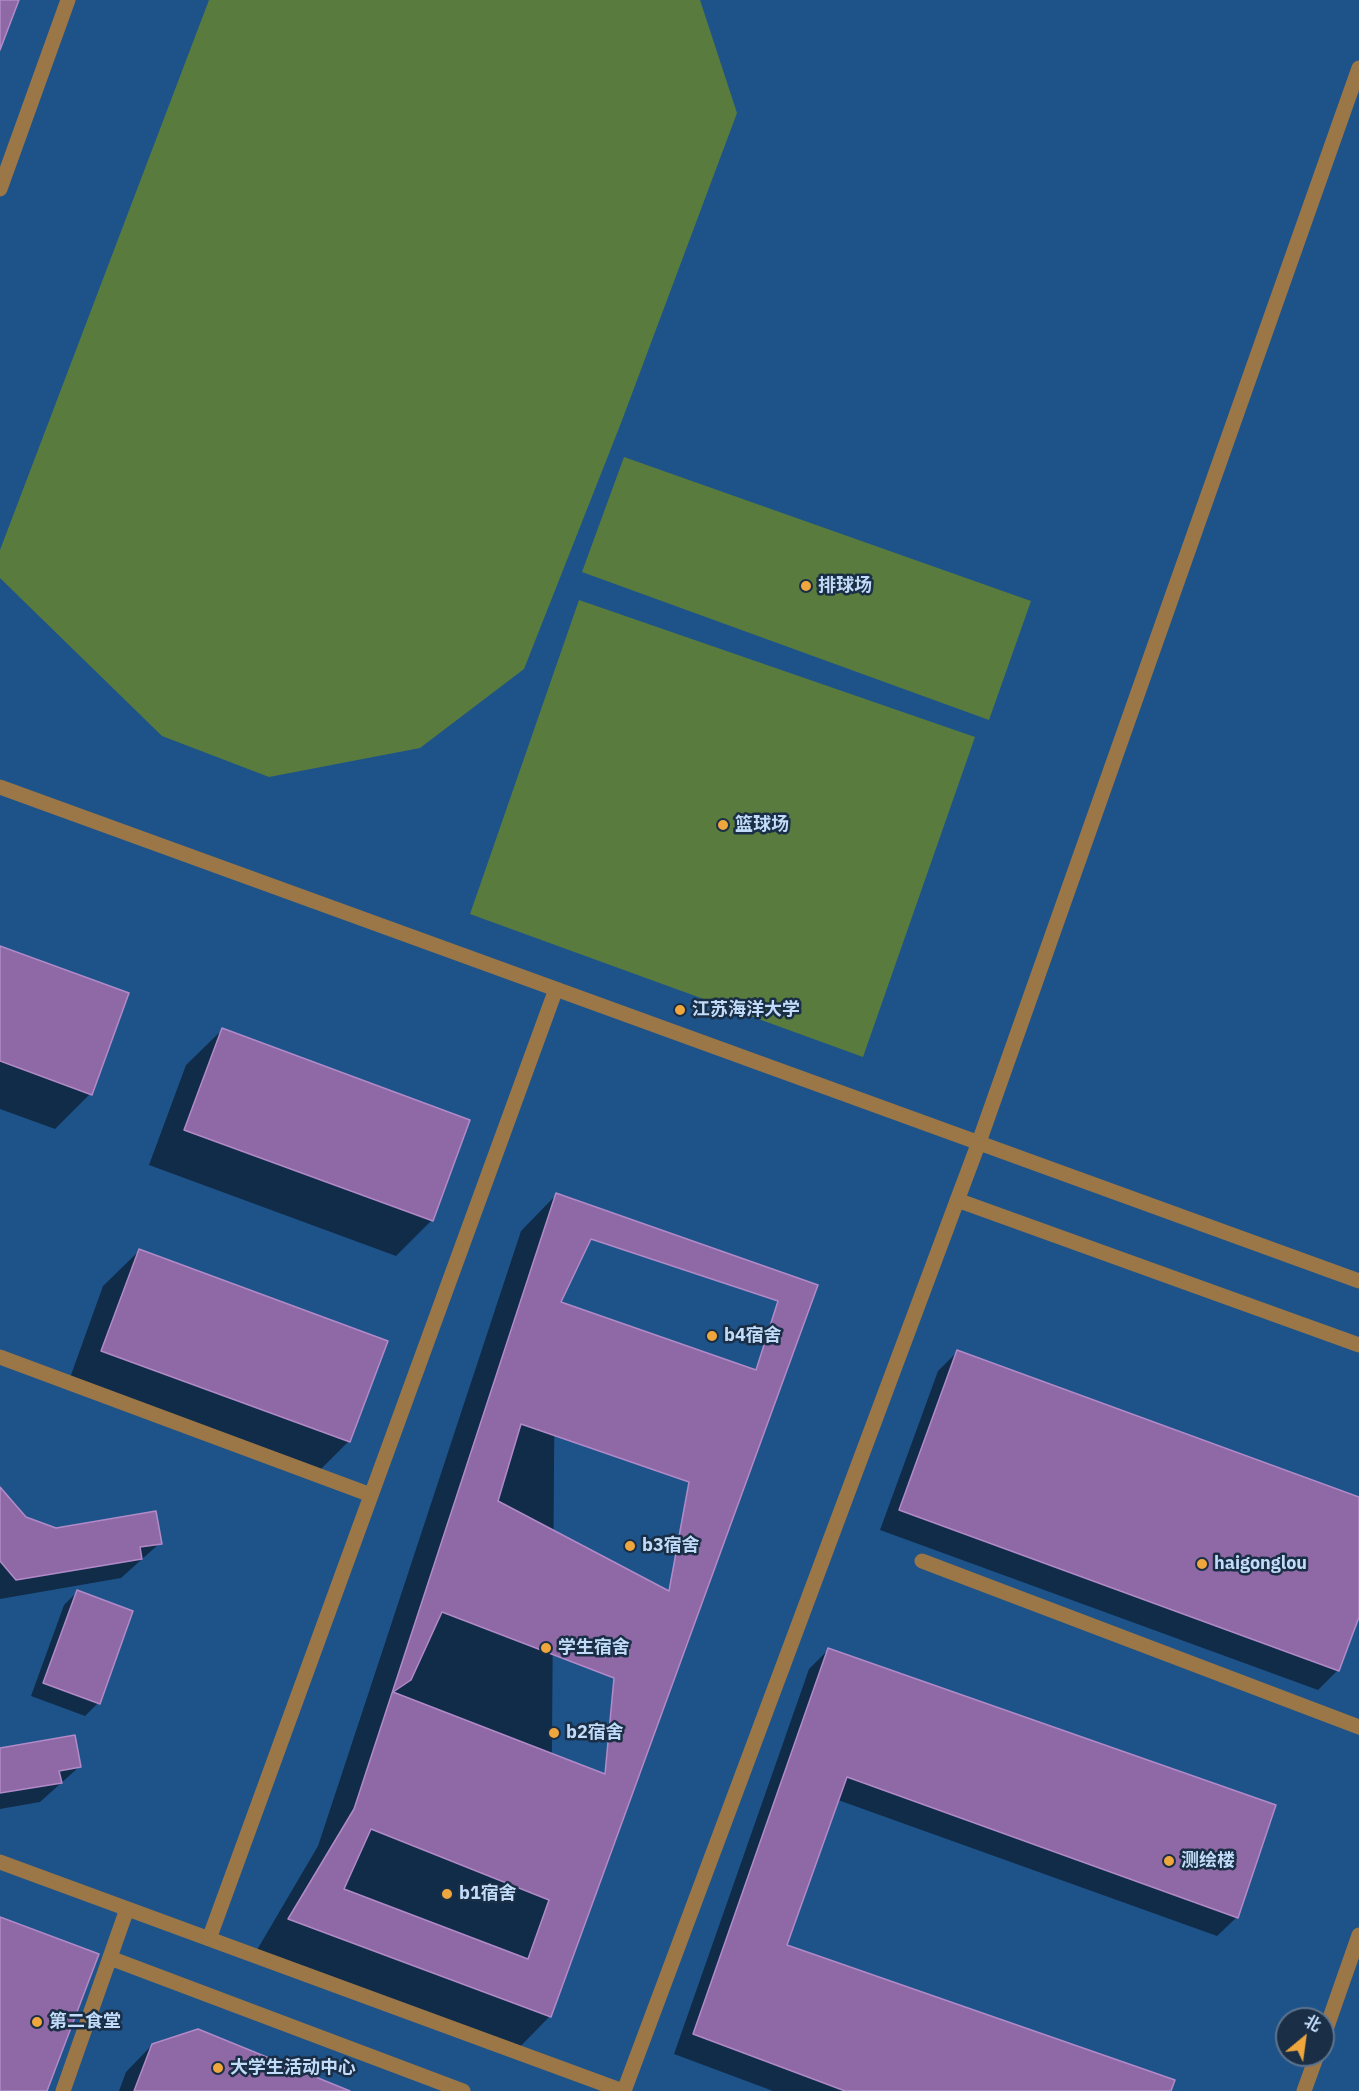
<!DOCTYPE html>
<meta charset="utf-8">
<style>
body{margin:0}
#map{position:relative;width:1359px;height:2091px;overflow:hidden;background:#19487a;font-family:"IBM Plex Sans","Noto Sans SC",sans-serif}
canvas{display:block}
.north{position:absolute;left:1275px;top:2007px;width:60px;height:60px;box-sizing:border-box;background:#1a2e45;border:2px solid #5d738d;border-radius:50%;rotate:29deg;font-size:16px;font-weight:700;line-height:24px;text-align:center;color:#c1dbf8}
.north::after{content:'';display:block;margin:auto;width:21px;height:27px;background:#efa73d;clip-path:polygon(50% 0,100% 100%,50% 72%,0 100%)}
</style>
<div id="map">
<canvas width="1359" height="2091"></canvas>
<div class="north">北</div>
</div>
<script>
const c = document.querySelector('canvas').getContext('2d');
c.lineJoin = 'round';
function fill(path, color) {
  c.fillStyle = color;
  c.fill(path, 'evenodd');
}
function poly(rows) {
  const path = new Path2D();
  for (const r of rows) {
    path.moveTo(r[0], r[1]);
    for (let i = 2; i < r.length; i += 2) path.lineTo(r[i], r[i + 1]);
  }
  return path;
}
function strokePath(path, color, width, dash) {
  c.strokeStyle = color;
  c.lineWidth = width;
  c.lineCap = dash ? 'butt' : 'round';
  c.setLineDash(dash || []);
  c.stroke(path);
}
function write(font, color, halo, rows, align = 'center') {
  c.font = font + ' "IBM Plex Sans","Noto Sans SC",sans-serif';
  c.lineWidth = 5;
  c.setLineDash([]);
  c.textBaseline = 'middle';
  c.strokeStyle = halo;
  c.fillStyle = color;
  for (const [text, x, y, turn = 0] of rows) {
    c.save();
    c.translate(x, y);
    c.rotate((+turn || 0) * Math.PI / 180);
    c.textAlign = isNaN(turn) ? turn : align;
    if (halo) c.strokeText(text, 0, 0);
    c.fillText(text, 0, 0);
    c.restore();
  }
}
const built = poly([
 [0,0,1359,0,1359,2091,0,2091],
 [1287,2019,1323,2019,1323,2055,1287,2055]
]);
const green = poly([
 [209,0,700,0,737,113,621,423,524,669,420,748,269,777,162,736,0,578,0,550],
 [624,457,1031,601,989,720,582,572],
 [579,600,975,737,863,1057,470,914]
]);
const shadow = poly([
 [0,947,90,1094,55,1129,0,1109],
 [222,1030,432,1220,396,1256,149,1165,186,1065],
 [556,1195,550,2016,515,2052,254,1955,318,1846,521,1231],
 [139,1251,349,1441,313,1477,67,1386,103,1286],
 [958,1351,1359,1498,1359,1612,1338,1670,1318,1690,880,1530,938,1371],
 [0,1489,25,1519,56,1530,160,1543,121,1578,0,1599],
 [77,1592,98,1703,85,1716,31,1696,64,1605],
 [829,1649,1237,1917,1217,1936,838,1800,785,1946,1169,2091,773,2091,674,2054,809,1669],
 [0,1750,79,1767,40,1802,0,1809],
 [152,2045,346,2091,119,2091,126,2072]
]);
const building = poly([
 [0,0,19,0,0,50,0,0],
 [0,946,129,993,92,1095,0,1061,0,946],
 [222,1028,470,1120,433,1221,184,1130,222,1028],
 [556,1193,818,1285,551,2017,288,1919,354,1809,556,1193],
 [591,1239,778,1301,756,1370,561,1302,591,1239],
 [139,1249,388,1341,350,1442,101,1351,139,1249],
 [957,1350,1359,1497,1359,1617,1339,1671,899,1510,957,1350],
 [521,1424,689,1482,669,1591,498,1501,521,1424],
 [0,1487,26,1517,56,1528,156,1511,162,1544,140,1547,142,1559,16,1580,0,1561,0,1487],
 [77,1590,133,1611,100,1704,43,1683,77,1590],
 [442,1612,614,1678,605,1774,393,1692,411,1680,442,1612],
 [828,1648,1276,1805,1238,1918,847,1777,787,1945,1175,2080,1171,2091,845,2091,693,2034,828,1648],
 [75,1735,81,1767,59,1771,62,1783,0,1793,0,1748,75,1735],
 [371,1829,549,1900,528,1959,344,1889,371,1829],
 [0,1917,99,1954,47,2091,0,2091,0,1917],
 [198,2029,350,2091,134,2091,152,2044,198,2029]
]);
const minor = poly([
 [0,189,68,0],
 [0,787,1359,1281],
 [957,1200,1359,1345],
 [0,1357,371,1495],
 [922,1561,1359,1727],
 [0,1862,623,2091],
 [209,1939,556,989],
 [110,1958,463,2091],
 [1323,2038,1359,1935],
 [63,2091,127,1909],
 [624,2091,979,1142,1359,68],
 [1304,2091,1317,2055]
]);
const markers = [
 [806,586,6,"#efa73d"],
 [723,825,6,"#efa73d"],
 [680,1010,6,"#efa73d"],
 [712,1336,6,"#efa73d"],
 [630,1546,6,"#efa73d"],
 [1202,1564,6,"#efa73d"],
 [546,1648,6,"#efa73d"],
 [554,1733,6,"#efa73d"],
 [1169,1861,6,"#efa73d"],
 [447,1894,6,"#efa73d"],
 [37,2022,6,"#efa73d"],
 [218,2068,6,"#efa73d"]
];
const poiNames = [
 ["排球场",818,586],
 ["篮球场",735,825],
 ["江苏海洋大学",692,1010],
 ["b4宿舍",724,1336],
 ["b3宿舍",642,1546],
 ["haigonglou",1214,1564],
 ["学生宿舍",558,1648],
 ["b2宿舍",566,1733],
 ["测绘楼",1181,1861],
 ["b1宿舍",459,1894],
 ["第二食堂",49,2022],
 ["大学生活动中心",230,2068]
];
fill(built, '#1e538a');
fill(green, '#597b3e');
fill(shadow, '#0007');
fill(building, '#8f69a5');
strokePath(building, '#b18ac8', 1.5);
strokePath(minor, '#9b7646', 15);
for (const [x, y, r, color] of markers) {
  const dot = new Path2D();
  dot.arc(x, y, r, 0, 2 * Math.PI);
  c.fillStyle = color;
  c.fill(dot);
  strokePath(dot, '#1a2e45', 2);
}
write('bold 18px', '#c1dbf8', '#1a2e45', poiNames, 'left');
</script>
